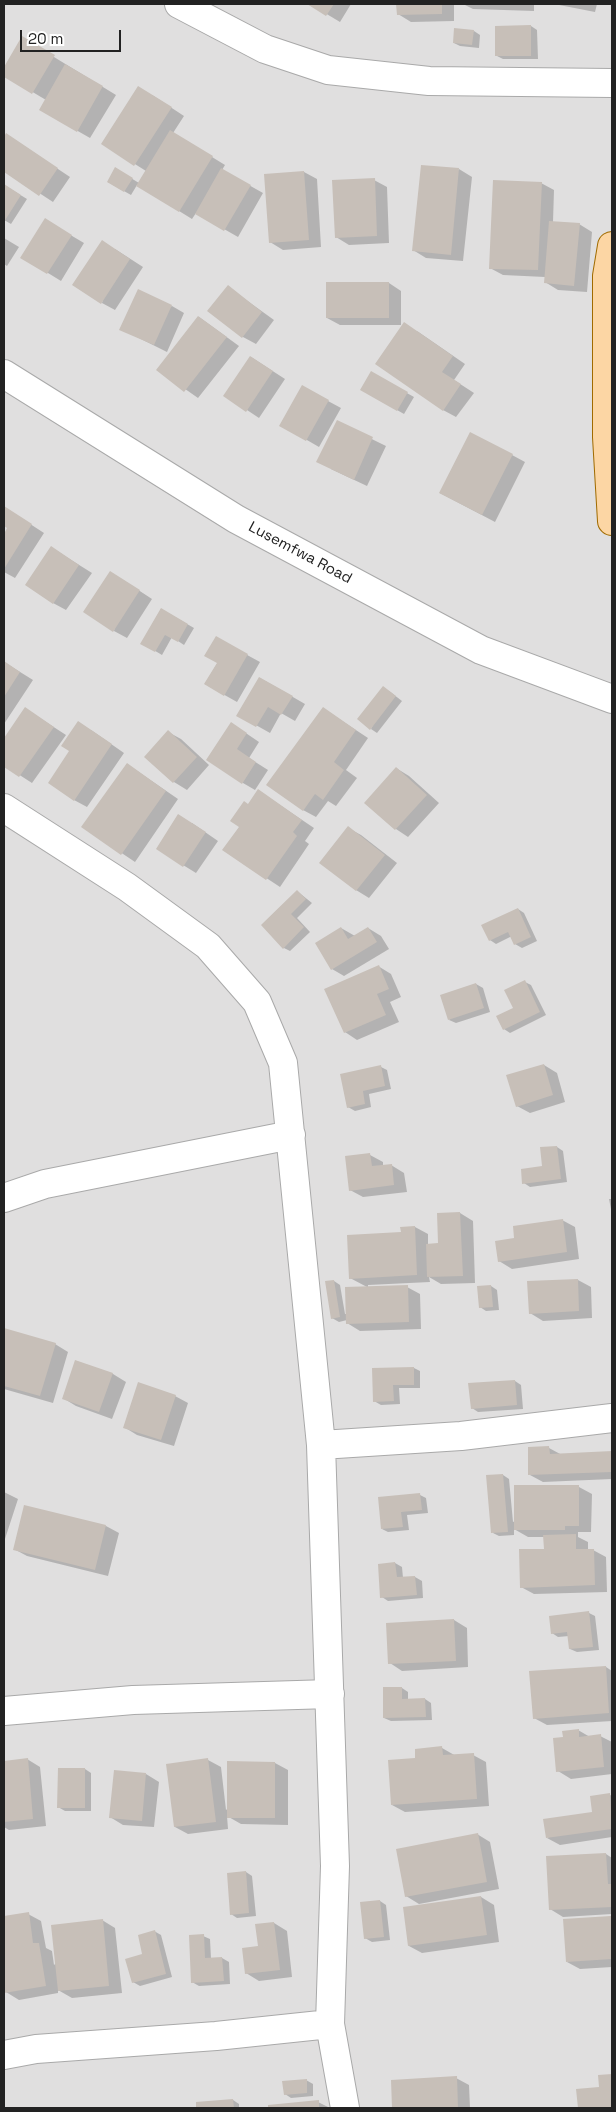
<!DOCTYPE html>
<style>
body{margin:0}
#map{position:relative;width:616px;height:2112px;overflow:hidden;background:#f2efe9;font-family:"Space Grotesk",sans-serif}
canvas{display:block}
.frame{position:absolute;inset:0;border:5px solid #222;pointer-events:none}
.scale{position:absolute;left:20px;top:30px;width:101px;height:22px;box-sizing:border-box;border:2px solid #222;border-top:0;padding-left:6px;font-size:15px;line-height:18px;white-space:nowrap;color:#222;-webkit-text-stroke:4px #fff;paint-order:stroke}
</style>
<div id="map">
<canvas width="616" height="2112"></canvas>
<div class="frame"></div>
<div class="scale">20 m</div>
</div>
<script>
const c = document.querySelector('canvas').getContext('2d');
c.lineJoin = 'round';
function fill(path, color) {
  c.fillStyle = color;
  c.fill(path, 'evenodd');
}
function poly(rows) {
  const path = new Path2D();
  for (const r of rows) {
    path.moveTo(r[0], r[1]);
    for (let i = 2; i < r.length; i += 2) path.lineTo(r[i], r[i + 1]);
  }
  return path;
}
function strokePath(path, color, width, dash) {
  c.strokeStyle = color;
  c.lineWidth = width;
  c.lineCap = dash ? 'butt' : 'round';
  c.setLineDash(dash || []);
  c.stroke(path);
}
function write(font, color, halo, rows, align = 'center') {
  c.font = font + ' "Space Grotesk",sans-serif';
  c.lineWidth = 4.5;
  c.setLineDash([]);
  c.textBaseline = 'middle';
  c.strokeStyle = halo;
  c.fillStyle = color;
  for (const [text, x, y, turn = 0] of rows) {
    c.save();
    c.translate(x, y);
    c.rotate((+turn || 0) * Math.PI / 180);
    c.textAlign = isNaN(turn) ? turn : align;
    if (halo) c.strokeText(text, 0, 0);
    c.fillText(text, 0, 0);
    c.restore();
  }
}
const residential = poly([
 [4,4,612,4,612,2108,4,2108]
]);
const shadow = poly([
 [310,4,351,4,340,22],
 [398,4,454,4,454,21,411,22,398,14],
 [463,4,534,4,534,11,473,9],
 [554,4,597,4,595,12],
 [531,26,537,30,538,59,503,59,497,56],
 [474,31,480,35,479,48,460,46,454,43],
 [23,38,116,95,90,138,41,110,46,100,4,75,4,69],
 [152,95,184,116,173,133,225,165,222,170,263,193,238,237,196,213,192,219,137,185,131,195,108,182,116,169,139,183,146,171,103,144],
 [7,135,70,177,53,202,4,170,4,139],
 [459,169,472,177,463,261,426,258,413,250],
 [304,172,317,179,321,247,283,250,270,242],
 [374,180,387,187,389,243,349,245,336,237],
 [541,183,554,190,553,222,579,224,592,232,587,292,558,290,545,282,545,277,503,275,490,268],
 [4,185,27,199,11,224,4,220],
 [45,220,84,243,61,281,22,257],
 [4,238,19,247,7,266,4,264],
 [115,249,143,267,115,310,102,303],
 [389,283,401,291,401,325,340,325,327,318],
 [228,287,274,320,256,344,243,337],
 [172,306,184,313,167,352,121,329],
 [199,317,239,346,198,398,158,370],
 [417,331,465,364,454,380,474,393,456,417,443,410],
 [251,357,285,379,259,418,247,410],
 [371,373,414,397,404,414,362,390],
 [302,387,341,408,319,447,281,425],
 [337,422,386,446,367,486,331,469],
 [512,455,525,462,495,522,440,493],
 [4,507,44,533,15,578,4,572,4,536,9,528,4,524],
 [52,548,92,573,66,610,53,603],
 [123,580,152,599,127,638,114,631],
 [161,609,194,628,184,645,172,637,162,655,142,643],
 [216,638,260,662,237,702,205,684,218,662],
 [4,662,33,680,4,724],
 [260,678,305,704,295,721,281,713,270,733,238,715],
 [389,691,402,701,377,733,371,729],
 [26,709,66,735,32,783,4,765,4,741],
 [324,709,368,738,346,770,357,778,336,806,328,801,316,817,303,810],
 [231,723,259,742,249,758,268,770,255,790,243,783],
 [91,730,124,753,87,807,74,800],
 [168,732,181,739,209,765,187,790,174,782,146,757],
 [127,764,178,799,135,862,83,827],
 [396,768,409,776,439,803,408,837,396,829],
 [259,791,314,828,305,841,309,844,280,887,224,850,240,826,249,805],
 [192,823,218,841,196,873,183,865],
 [348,828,361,835,397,863,369,898,356,890],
 [297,891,312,903,297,918,310,932,290,951,284,948,262,925],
 [518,909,524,913,537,941,522,948,515,944,512,936,496,944,490,940],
 [341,928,355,936,368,928,381,936,389,949,344,976,332,969],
 [378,966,391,974,401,997,390,1002,399,1022,357,1040,345,1032],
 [525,982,531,985,546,1015,510,1033,504,1029,514,1009],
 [476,984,483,988,490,1012,456,1023,449,1020],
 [544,1065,557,1073,565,1102,530,1113,517,1106],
 [381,1067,387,1070,391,1089,369,1094,371,1107,355,1111,348,1107],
 [557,1147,563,1151,567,1182,530,1187,524,1183,544,1167],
 [370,1155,383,1162,383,1166,391,1165,404,1173,407,1192,363,1197,350,1190],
 [609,1199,612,1199,612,1214],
 [460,1213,473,1221,475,1283,441,1284,429,1277,430,1282,368,1285,368,1287,407,1287,420,1294,421,1329,360,1331,347,1323,347,1320,339,1322,332,1318,334,1281,340,1285,345,1314,347,1314,367,1287,350,1278,402,1233,415,1227,428,1234,428,1245,439,1245],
 [562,1220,575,1227,579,1259,512,1269,499,1261,516,1240],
 [578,1280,591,1287,592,1318,543,1321,530,1313],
 [491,1286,497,1290,499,1310,486,1311,480,1307],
 [4,1330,55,1344,68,1352,53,1403,4,1389],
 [76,1361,113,1374,126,1382,112,1419,76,1406,63,1398],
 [414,1368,420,1371,420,1388,399,1388,400,1404,381,1405,374,1401,373,1369],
 [515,1381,521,1385,523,1409,478,1412,472,1408],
 [175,1396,188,1403,174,1446,137,1435,124,1427],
 [549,1448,562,1455,612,1452,612,1479,543,1482,530,1475],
 [503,1475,509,1479,513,1522,579,1487,592,1494,591,1532,578,1532,578,1537,588,1542,588,1550,593,1550,606,1557,607,1592,534,1594,521,1587,545,1550,545,1537,528,1537,514,1529,514,1535,499,1536,493,1533],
 [4,1492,18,1499,4,1542],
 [420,1495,426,1498,428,1513,407,1515,409,1530,388,1532,382,1529],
 [106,1526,119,1533,108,1576,27,1556,14,1549],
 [395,1563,402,1567,403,1578,415,1577,422,1581,423,1598,388,1601,382,1597,379,1565],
 [589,1613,595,1616,599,1650,577,1652,570,1649,569,1636,558,1637,552,1633],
 [454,1620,467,1628,468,1667,402,1671,390,1663],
 [606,1667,612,1671,612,1721,547,1725,534,1718],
 [402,1688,408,1692,408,1700,425,1699,431,1703,432,1720,391,1721,384,1718],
 [578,1730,590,1737,600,1736,612,1742,612,1774,571,1779,558,1771,564,1738],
 [442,1748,456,1756,473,1755,486,1762,489,1806,405,1812,392,1805,417,1759],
 [27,1759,40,1767,46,1826,9,1830,4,1827,4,1762],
 [208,1760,221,1767,226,1810,275,1763,288,1770,288,1825,241,1824,227,1816,228,1829,188,1834,175,1827,168,1765],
 [85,1769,91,1773,91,1811,65,1811,58,1807],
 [146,1774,159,1782,154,1827,123,1825,110,1817],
 [610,1795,612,1796,612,1837,560,1845,547,1838,594,1813],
 [477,1834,490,1842,499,1889,419,1904,406,1896],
 [606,1854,612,1858,612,1914,563,1917,550,1909,548,1857],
 [246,1872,252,1876,256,1916,237,1918,231,1914],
 [481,1897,494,1905,499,1942,422,1953,409,1946,404,1908],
 [380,1901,386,1905,390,1940,372,1942,365,1938],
 [28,1914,41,1921,46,1948,52,1951,54,1965,102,1920,115,1928,122,1993,72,1998,58,1990,58,1993,19,2000,6,1992,4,1981,4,1918],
 [611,1917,612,1967,580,1969,567,1962],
 [274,1923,287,1931,292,1977,259,1981,246,1973,259,1947],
 [154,1931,161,1935,172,1977,140,1986,133,1982],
 [203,1936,210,1939,211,1959,222,1958,229,1962,230,1984,199,1986,192,1982],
 [612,2075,612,2108,579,2108,578,2090,601,2088,599,2076],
 [456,2078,469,2085,470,2108,394,2108,392,2081],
 [306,2080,313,2084,313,2096,291,2098,285,2094],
 [233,2100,239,2104,239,2108,197,2108,197,2103],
 [318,2102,330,2108,269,2108,269,2106]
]);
const building = poly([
 [307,4,334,4,326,16],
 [396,4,442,4,442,14,397,15],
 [531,25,531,56,495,56,495,26],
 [454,28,474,30,472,45,453,43],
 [22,36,55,55,32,94,4,77,4,67],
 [65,64,103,86,77,132,39,110],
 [138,86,172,107,134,166,101,144],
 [170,130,213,156,179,212,136,186],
 [6,133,58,168,39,196,4,172,4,137],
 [421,165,459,168,451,255,412,251],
 [115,167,133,178,124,192,107,182],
 [221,168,251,185,224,231,195,214],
 [304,171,309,240,269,243,264,174],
 [375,178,377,236,335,238,332,180],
 [493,180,542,182,538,270,489,269],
 [4,184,21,195,4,222],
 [45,218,72,235,47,274,20,258],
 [549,221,580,223,574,286,544,283],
 [102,240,130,259,101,304,72,285],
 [326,282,389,282,389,318,326,318],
 [228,285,262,312,242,338,207,311],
 [138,289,172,305,154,345,119,330],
 [198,316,227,337,184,392,156,370],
 [404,322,453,356,442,372,461,384,443,411,375,364],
 [250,356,273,371,246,412,223,396],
 [371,371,408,392,397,411,360,390],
 [302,385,329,400,306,441,279,426],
 [337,420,373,437,354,480,316,462],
 [470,432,513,454,482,515,439,493],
 [4,506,32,524,4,569,4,534,7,528,4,526],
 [51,546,79,565,53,604,25,585],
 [110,571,140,590,113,632,83,612],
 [161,608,188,624,178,642,165,635,155,652,140,644],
 [216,636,248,654,224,696,204,684,217,663,204,656],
 [4,661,20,672,4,697],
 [259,677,293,696,281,715,268,707,256,727,236,716],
 [383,686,396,696,370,730,357,719],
 [25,707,54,727,19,777,4,767,4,738],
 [323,707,356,730,334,762,344,770,323,800,315,794,303,811,266,785],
 [78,721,112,744,74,801,48,783,69,751,61,746],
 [231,722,247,733,237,749,256,762,242,784,206,760],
 [168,730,197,757,173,783,144,757],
 [127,763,166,791,121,855,81,827],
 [396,767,427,795,395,830,364,803],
 [258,789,302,820,293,832,297,836,266,880,222,850,239,827,230,821,244,801,248,804],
 [178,814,206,832,183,867,156,849],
 [348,826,385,855,356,891,319,863],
 [297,890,306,899,291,914,304,927,283,949,261,925],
 [518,908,531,937,514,945,508,932,489,941,481,925],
 [341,927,348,939,368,927,377,942,331,970,315,943],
 [379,965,389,989,377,994,386,1015,344,1033,324,989],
 [525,980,540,1012,503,1030,496,1016,513,1008,504,990],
 [476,983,484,1008,448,1020,440,995],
 [544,1064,553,1095,516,1107,506,1075],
 [381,1065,385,1086,363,1091,365,1104,347,1108,340,1074],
 [557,1146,561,1179,522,1184,521,1169,542,1166,540,1147],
 [370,1153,372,1166,392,1164,394,1185,349,1191,345,1156],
 [460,1212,463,1276,427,1277,426,1244,438,1243,437,1213],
 [563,1219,567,1252,498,1262,495,1241,514,1238,513,1226],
 [415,1226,417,1275,349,1279,347,1235,401,1232,400,1227],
 [578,1279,579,1311,529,1314,527,1281],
 [334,1280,340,1317,331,1319,325,1281],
 [408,1285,409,1322,346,1324,345,1287],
 [491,1285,493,1307,479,1308,477,1286],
 [4,1328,56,1343,40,1396,4,1386],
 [75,1360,113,1373,99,1412,62,1399],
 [414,1367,414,1385,393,1385,394,1401,373,1402,372,1368],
 [515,1380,517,1405,471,1409,468,1383],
 [138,1382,176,1395,161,1440,123,1428],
 [549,1446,550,1454,612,1451,612,1472,528,1475,528,1447],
 [503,1474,508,1532,491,1533,486,1475],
 [514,1485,579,1485,579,1526,565,1526,565,1530,514,1530],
 [420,1493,422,1510,401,1512,403,1527,381,1529,378,1497],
 [24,1505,106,1525,95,1570,13,1550],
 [576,1534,576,1549,594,1549,595,1585,520,1588,519,1549,544,1549,543,1535],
 [395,1562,397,1577,415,1576,417,1595,380,1598,378,1564],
 [589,1611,593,1647,569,1649,567,1632,551,1634,549,1616],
 [454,1619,456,1661,388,1664,386,1623],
 [606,1666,609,1713,533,1719,529,1671],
 [383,1687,402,1687,402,1699,425,1698,426,1717,383,1718],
 [579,1729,579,1737,601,1734,604,1767,556,1772,553,1738,563,1737,562,1731],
 [442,1746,443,1755,474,1753,477,1799,391,1805,388,1760,415,1758,415,1749],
 [28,1758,33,1819,4,1822,4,1761],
 [208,1758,216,1822,174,1827,166,1764],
 [227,1761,275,1762,275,1818,227,1818],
 [58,1768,85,1768,85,1808,57,1808],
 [114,1770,146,1773,142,1821,109,1818],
 [610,1793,612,1829,546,1838,543,1819,592,1812,590,1796],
 [478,1833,487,1882,405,1897,396,1849],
 [606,1853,608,1884,612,1884,612,1907,549,1910,546,1856],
 [246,1871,249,1913,230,1915,227,1873],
 [481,1896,487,1935,408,1946,403,1907],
 [380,1900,384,1937,364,1939,360,1902],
 [29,1912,33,1943,39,1943,46,1986,4,1993,4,1916],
 [611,1916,612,1959,566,1962,563,1919],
 [103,1919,109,1986,58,1991,51,1925],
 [274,1922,280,1970,245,1974,242,1948,258,1946,255,1924],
 [155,1930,166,1974,132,1983,125,1959,142,1954,138,1935],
 [204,1934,205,1958,222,1957,224,1981,191,1983,189,1935],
 [612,2074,612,2107,578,2108,576,2089,599,2087,598,2075],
 [457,2076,458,2108,392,2108,391,2080],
 [307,2079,307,2093,284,2095,282,2081],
 [233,2099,234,2108,196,2108,196,2102],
 [319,2100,319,2108,268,2108,268,2105]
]);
const minor = poly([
 [179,4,265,49,328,70,429,81,612,83],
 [4,374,236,519,481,650,612,699],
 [4,808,127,887,208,946,257,1002,283,1063,321,1445,335,1866,330,2024,345,2108],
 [4,1198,45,1184,291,1135],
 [321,1445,461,1436,612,1418],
 [4,1711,133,1700,330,1694],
 [4,2055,36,2049,216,2036,330,2024]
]);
const major = poly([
 [612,246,607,276,607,437,612,521]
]);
const streetNames = [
 ["Lusemfwa Road",300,553,28]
];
fill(residential, '#e0dfdf');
fill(shadow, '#0003');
fill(building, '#c7bfb8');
strokePath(minor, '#a9a9a9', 30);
strokePath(major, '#a06b00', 30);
strokePath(minor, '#fff', 28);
strokePath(major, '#fcd6a4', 28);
write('15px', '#222', '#fff', streetNames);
</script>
